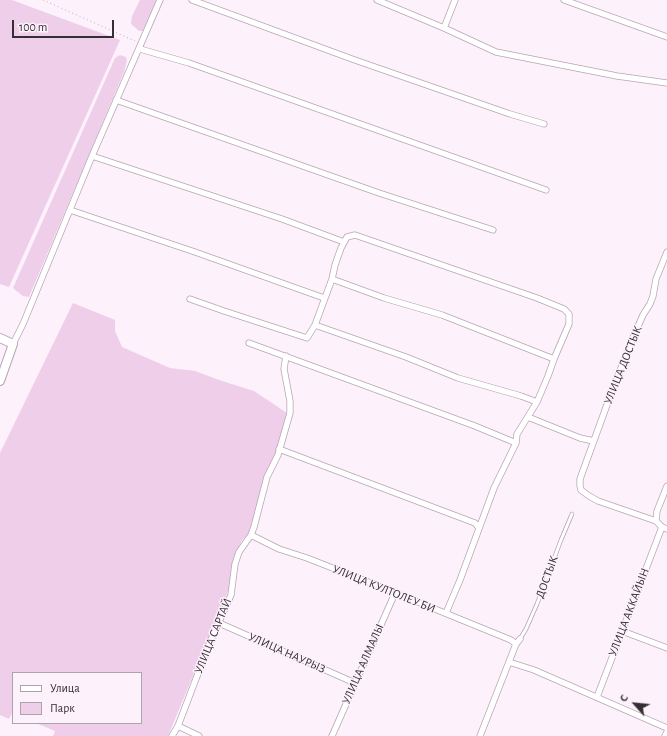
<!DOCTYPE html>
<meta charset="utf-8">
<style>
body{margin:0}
#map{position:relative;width:667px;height:736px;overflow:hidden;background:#fdf1fb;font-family:"Alegreya Sans",sans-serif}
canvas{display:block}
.legend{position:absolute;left:12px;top:672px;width:130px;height:52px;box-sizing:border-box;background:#fdf1fb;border:1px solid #ada3ab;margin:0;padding:5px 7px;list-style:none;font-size:12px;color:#352e34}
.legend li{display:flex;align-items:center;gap:8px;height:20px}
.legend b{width:20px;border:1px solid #ada3ab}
.north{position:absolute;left:615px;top:684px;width:40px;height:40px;-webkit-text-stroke:3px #fdf1fb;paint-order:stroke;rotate:297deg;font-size:11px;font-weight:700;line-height:16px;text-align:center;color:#352e34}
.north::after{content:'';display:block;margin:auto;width:14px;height:18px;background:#352e34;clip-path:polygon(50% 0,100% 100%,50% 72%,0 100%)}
.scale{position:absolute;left:12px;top:20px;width:102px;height:18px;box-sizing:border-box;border:2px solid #352e34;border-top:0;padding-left:5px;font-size:12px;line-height:14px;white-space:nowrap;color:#352e34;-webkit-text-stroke:3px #fdf1fb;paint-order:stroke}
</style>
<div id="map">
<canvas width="667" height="736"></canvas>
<ul class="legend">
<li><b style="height:5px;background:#fff"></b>Улица</li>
<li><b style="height:11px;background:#efceea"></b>Парк</li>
</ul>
<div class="north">С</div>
<div class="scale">100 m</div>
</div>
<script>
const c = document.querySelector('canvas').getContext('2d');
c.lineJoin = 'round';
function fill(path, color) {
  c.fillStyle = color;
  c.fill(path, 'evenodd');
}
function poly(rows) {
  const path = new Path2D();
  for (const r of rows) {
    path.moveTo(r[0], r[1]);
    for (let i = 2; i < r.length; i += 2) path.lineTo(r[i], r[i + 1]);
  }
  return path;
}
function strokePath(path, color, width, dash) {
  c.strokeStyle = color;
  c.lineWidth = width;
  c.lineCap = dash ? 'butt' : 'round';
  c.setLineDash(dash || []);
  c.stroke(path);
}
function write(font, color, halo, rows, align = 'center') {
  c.font = font + ' "Alegreya Sans",sans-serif';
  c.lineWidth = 3;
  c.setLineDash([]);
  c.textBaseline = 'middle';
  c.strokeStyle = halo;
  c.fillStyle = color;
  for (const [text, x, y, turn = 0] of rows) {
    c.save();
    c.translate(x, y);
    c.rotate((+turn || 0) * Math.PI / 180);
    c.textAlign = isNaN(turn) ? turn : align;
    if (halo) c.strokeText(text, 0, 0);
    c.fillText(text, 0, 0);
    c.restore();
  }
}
const green = poly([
 [0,0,12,0,120,40,9,287,0,284],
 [140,0,158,0,143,31,139,31,131,24,132,16],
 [120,55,126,57,127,60,124,72,29,297,23,296,13,288,115,58],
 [73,303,115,320,115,331,122,347,170,368,195,371,222,381,254,391,287,413,277,448,262,489,251,532,242,540,234,557,229,589,168,736,53,736,55,731,36,723,141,723,141,673,13,673,13,713,12,713,9,719,0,715,0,453]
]);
const path = poly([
 [43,0,135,41]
]);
const lane = poly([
 [520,639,526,629,537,604,561,540,572,514]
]);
const street = poly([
 [192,0,352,59,510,114,544,124],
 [377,0,444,28,496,52,617,76,667,83],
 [564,0,667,37],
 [444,28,455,0],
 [140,49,189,63,546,190],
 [116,100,379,193,493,230],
 [92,156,282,219,344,242],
 [70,210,195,252,324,298],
 [332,279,384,298,442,315,554,359],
 [190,299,224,311,307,338,315,325,332,279,335,265,341,248,347,237,355,235,537,298,564,309,569,314,569,324,554,359,548,376,537,402,517,434,516,443,494,488,460,580,446,613],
 [315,325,406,357,458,378,521,396,537,402],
 [249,343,475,426,516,443],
 [13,344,23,324,92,156,160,0],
 [528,417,580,438,594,441],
 [279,449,475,523,479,528],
 [656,521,598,501,589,496,581,490,580,486,580,479,612,391,632,340,643,315,650,304,653,296,656,279,667,252],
 [656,521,657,511,667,486],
 [656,521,662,527,667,529],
 [251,535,279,549,307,558,381,587,511,640,516,644],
 [219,623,355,683],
 [622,631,667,648],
 [509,662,534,670,667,728],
 [597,697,662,527],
 [178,726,199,736],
 [172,736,178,726,210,642,231,595,235,564,239,552,251,535,254,527,267,477,278,455,290,413,290,401,284,369,286,356],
 [332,736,395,593],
 [480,736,516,644,520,639],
 [665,736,667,732]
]);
const secondary = poly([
 [0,338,13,344,0,381]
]);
const streetNames = [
 ["УЛИЦА ДОСТЫК",623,365,-68],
 ["ДОСТЫК",547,577,-70],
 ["УЛИЦА КУЛТОЛЕУ БИ",384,589,22],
 ["УЛИЦА АККАЙЫН",629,612,-69],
 ["УЛИЦА САРТАЙ",213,636,-68],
 ["УЛИЦА НАУРЫЗ",287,653,24],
 ["УЛИЦА АЛМАЛЫ",363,664,-66]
];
fill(green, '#efceea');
strokePath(lane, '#b8a5b5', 4.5);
strokePath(street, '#b8a5b5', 7);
strokePath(secondary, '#b8a5b5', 10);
strokePath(path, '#b7adb6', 1, [1, 3]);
strokePath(lane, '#fff', 3);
strokePath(street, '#fff', 5.5);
strokePath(secondary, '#fff', 8);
write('12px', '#352e34', '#fdf1fb', streetNames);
</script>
